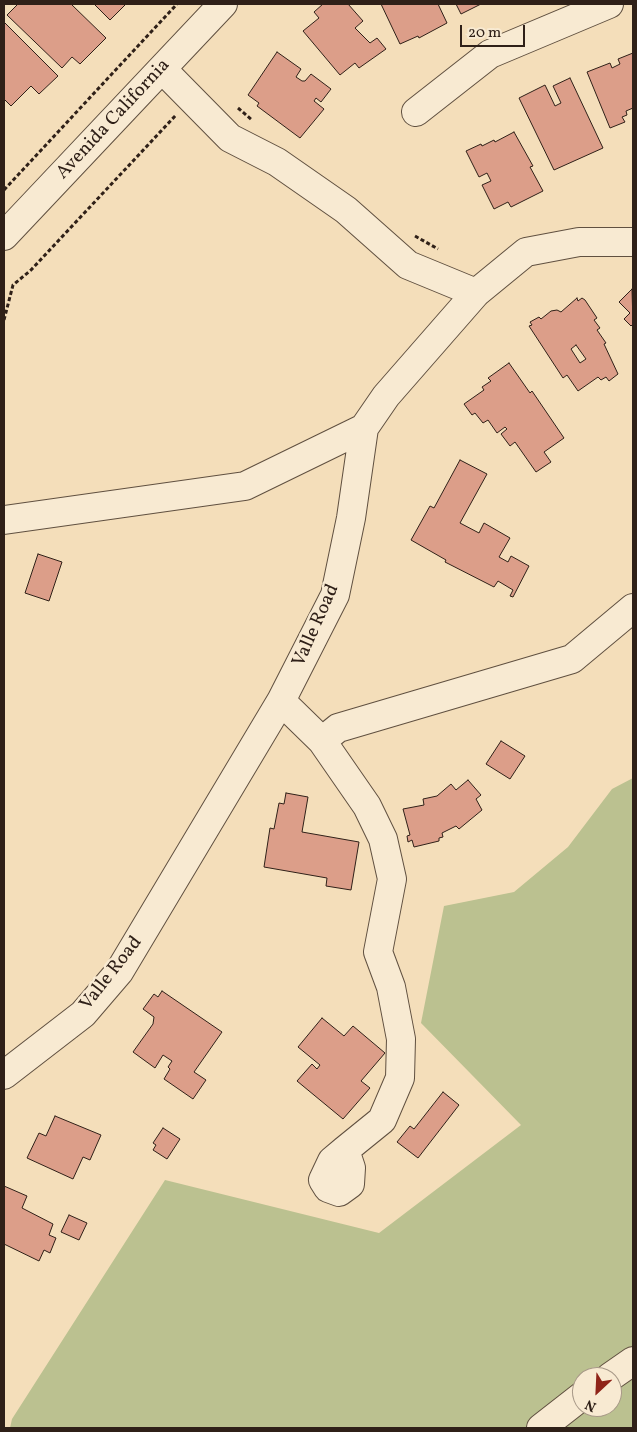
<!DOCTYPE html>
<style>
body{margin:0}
#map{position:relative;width:637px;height:1432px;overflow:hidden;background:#f4deba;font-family:Vollkorn,serif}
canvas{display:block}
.frame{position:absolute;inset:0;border:5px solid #2f2018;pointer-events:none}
.north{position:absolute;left:572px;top:1367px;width:50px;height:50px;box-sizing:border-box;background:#f8ead2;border:1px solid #a89988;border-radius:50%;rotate:205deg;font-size:14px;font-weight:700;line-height:20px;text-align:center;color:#2f2018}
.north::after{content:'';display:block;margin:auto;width:18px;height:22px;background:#8f2418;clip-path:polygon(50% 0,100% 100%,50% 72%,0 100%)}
.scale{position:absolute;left:460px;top:25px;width:65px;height:22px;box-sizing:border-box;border:2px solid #2f2018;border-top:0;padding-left:6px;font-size:15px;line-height:18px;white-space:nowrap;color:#2f2018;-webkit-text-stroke:4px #f8ead2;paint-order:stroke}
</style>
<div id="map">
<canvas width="637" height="1432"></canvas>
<div class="frame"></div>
<div class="north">N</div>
<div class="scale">20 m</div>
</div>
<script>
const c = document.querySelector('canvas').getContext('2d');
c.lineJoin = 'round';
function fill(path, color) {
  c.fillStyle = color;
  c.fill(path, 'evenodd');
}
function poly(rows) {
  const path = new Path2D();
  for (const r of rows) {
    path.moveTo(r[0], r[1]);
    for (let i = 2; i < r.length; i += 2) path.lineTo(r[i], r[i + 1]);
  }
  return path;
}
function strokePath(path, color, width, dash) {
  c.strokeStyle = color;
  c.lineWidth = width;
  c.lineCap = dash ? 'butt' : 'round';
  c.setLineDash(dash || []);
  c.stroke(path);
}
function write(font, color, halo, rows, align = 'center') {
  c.font = font + ' Vollkorn,serif';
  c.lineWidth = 5;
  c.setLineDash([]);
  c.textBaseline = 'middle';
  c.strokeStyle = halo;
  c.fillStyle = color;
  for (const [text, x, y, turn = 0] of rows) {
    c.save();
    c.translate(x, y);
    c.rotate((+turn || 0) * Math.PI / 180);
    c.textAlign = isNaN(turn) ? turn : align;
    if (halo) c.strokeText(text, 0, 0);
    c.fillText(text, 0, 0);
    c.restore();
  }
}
const green = poly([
 [633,778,633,1428,10,1428,12,1419,165,1180,379,1233,521,1125,421,1023,444,906,514,892,568,847,612,789],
 [582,1377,612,1377,612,1407,582,1407]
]);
const building = poly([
 [18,4,71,4,106,38,80,64,72,57,62,68,7,15,18,4],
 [94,4,126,4,110,20,94,4],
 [323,4,348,4,363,21,355,28,370,43,377,38,386,49,359,68,355,63,340,75,303,31,319,18,314,12,323,4],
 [381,4,438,4,447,23,419,38,418,36,400,44,381,4],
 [456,4,481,4,461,14,456,4],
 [4,22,58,76,39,94,31,86,11,106,4,99,4,22],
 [277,52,301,69,296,77,302,81,305,81,311,74,331,89,321,102,316,98,314,101,324,109,300,138,257,106,259,103,248,95,277,52],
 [633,53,633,108,626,111,627,115,622,117,625,122,610,128,587,72,610,63,612,68,620,64,618,59,633,53],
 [570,78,603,148,554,170,519,98,545,85,555,106,561,103,553,86,570,78],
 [514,132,533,166,530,167,543,191,511,207,508,202,494,209,482,185,491,181,487,173,479,177,466,151,481,144,482,146,494,140,495,142,514,132],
 [632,289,633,324,631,326,624,319,630,313,619,302,632,289],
 [577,298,578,301,582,298,585,300,597,318,594,320,600,328,597,330,606,343,604,344,618,374,609,381,606,377,601,380,598,377,578,391,567,375,563,378,529,326,532,325,530,322,539,317,541,319,551,311,557,310,561,312,577,298],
 [576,345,586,359,580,363,571,349,576,345],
 [509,363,530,393,532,391,564,438,544,452,551,462,536,472,515,442,510,446,501,434,507,429,505,427,497,433,488,420,483,423,475,413,472,415,464,404,484,390,482,387,491,381,488,378,509,363],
 [460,460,487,474,460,523,479,533,484,523,510,538,499,557,508,562,511,556,529,566,513,597,510,596,513,590,498,581,494,587,445,562,446,560,411,540,430,506,434,508,460,460],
 [38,554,62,562,49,601,25,593,38,554],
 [501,741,525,756,510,779,486,764,501,741],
 [468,780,481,795,476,799,482,810,459,829,456,826,442,833,443,837,439,838,439,841,414,847,412,840,408,842,407,836,410,835,403,809,424,805,423,799,437,796,451,784,456,790,468,780],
 [286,793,308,797,302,832,359,842,351,890,326,886,327,878,264,867,270,828,274,829,279,803,284,804,286,793],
 [162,991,222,1032,194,1072,206,1080,193,1099,164,1079,170,1069,168,1067,172,1061,163,1055,155,1068,133,1052,153,1024,154,1017,143,1009,154,994,158,997,162,991],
 [322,1018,344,1036,353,1026,385,1053,361,1081,370,1088,343,1119,297,1081,312,1064,317,1069,320,1065,298,1047,322,1018],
 [443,1092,459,1105,418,1158,397,1142,410,1126,414,1129,443,1092],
 [55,1116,101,1135,90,1160,83,1157,73,1179,27,1158,39,1133,46,1136,55,1116],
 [163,1128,180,1139,167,1159,153,1150,156,1145,153,1143,163,1128],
 [4,1186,27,1196,22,1208,53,1224,49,1235,56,1238,50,1253,44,1250,39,1261,4,1244,4,1186],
 [69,1215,87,1223,79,1240,61,1232,69,1215]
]);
const path = poly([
 [238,108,252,120],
 [4,190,177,4],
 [415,236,438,249],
 [4,320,13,285,31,270,176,115]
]);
const minor = poly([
 [162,69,230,138,277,162,346,210,408,265,476,293],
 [416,112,490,54,609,4],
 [4,236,223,4],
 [4,520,245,486,364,428],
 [281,701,322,741,367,806,383,839,392,879,378,952,391,987,401,1039,400,1078,382,1120,345,1150,332,1161,323,1180,328,1188,339,1192,350,1184,351,1168,345,1150],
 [322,741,338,728,572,659,633,608],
 [4,1075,83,1014,119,972,281,701,335,595,351,518,364,428,386,396,476,293,526,252,579,242,633,242],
 [610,1377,633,1361],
 [541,1428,582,1396]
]);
const streetNames = [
 ["Avenida California",114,120,-47],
 ["Valle Road",317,626,-66],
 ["Valle Road",112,974,-52]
];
fill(green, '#bbc190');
fill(building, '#dc9e89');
strokePath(building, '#2f2018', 1);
strokePath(minor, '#605040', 30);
strokePath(path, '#2f2018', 3, [4, 2.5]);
strokePath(minor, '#f8ead2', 28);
write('19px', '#2f2018', '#f8ead2', streetNames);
</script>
